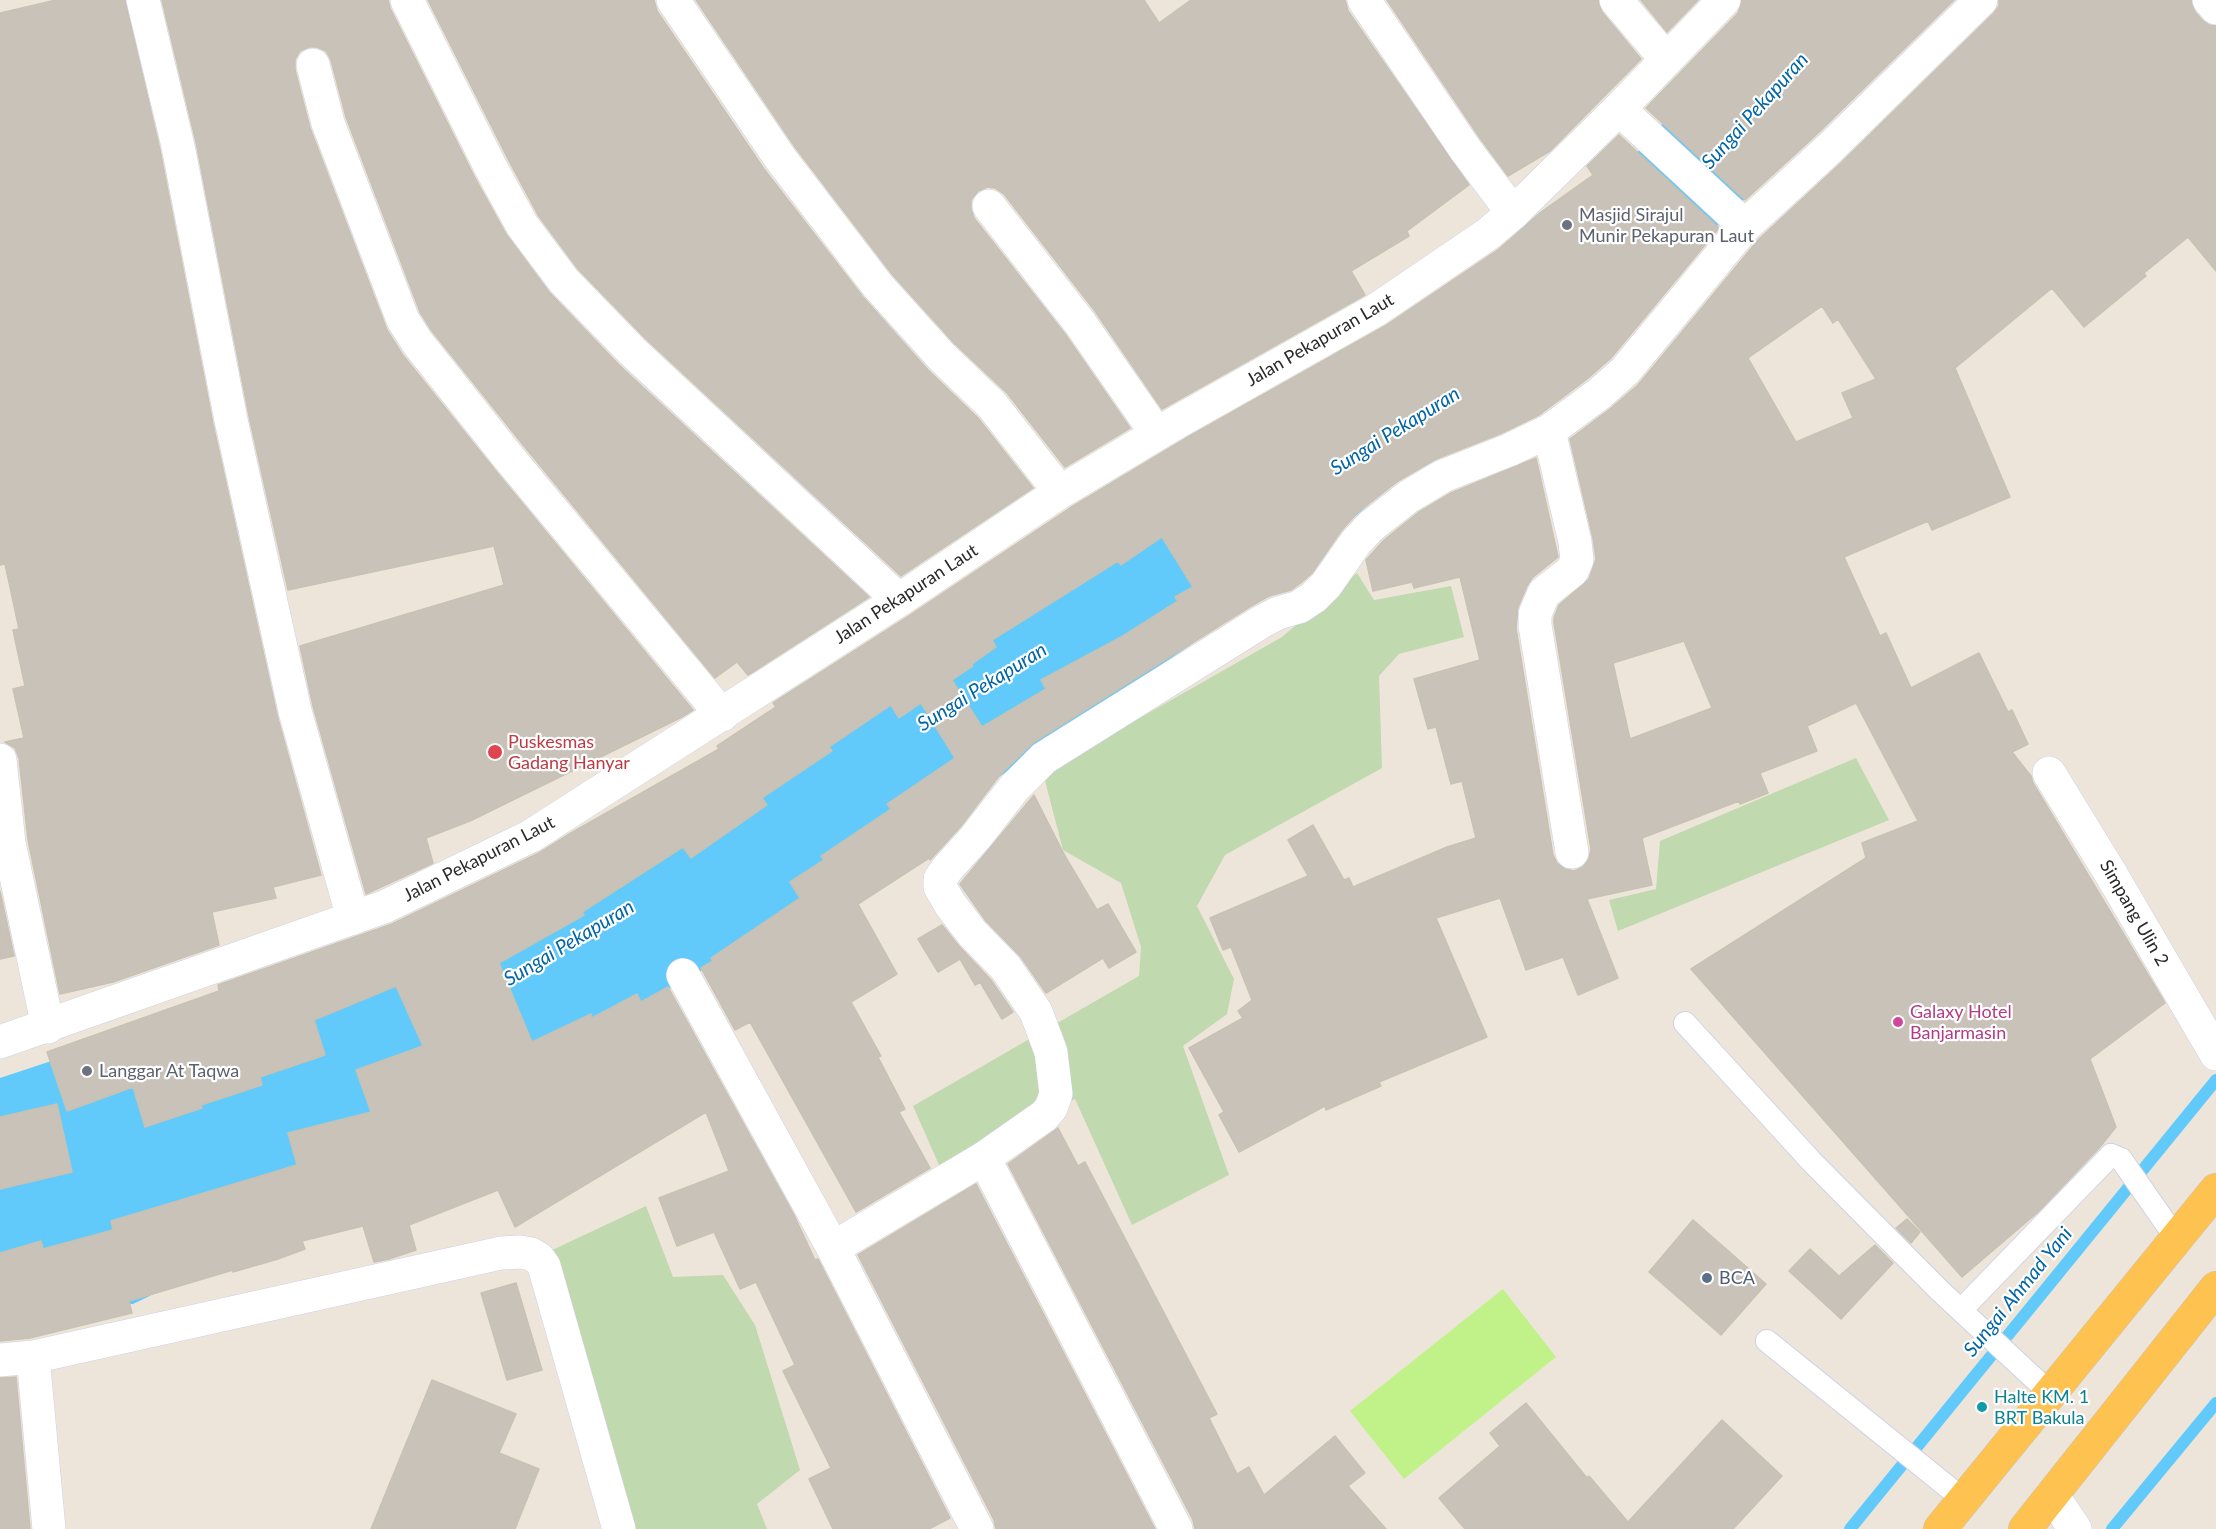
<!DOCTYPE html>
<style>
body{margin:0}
canvas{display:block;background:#ede5d9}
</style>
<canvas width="2216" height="1529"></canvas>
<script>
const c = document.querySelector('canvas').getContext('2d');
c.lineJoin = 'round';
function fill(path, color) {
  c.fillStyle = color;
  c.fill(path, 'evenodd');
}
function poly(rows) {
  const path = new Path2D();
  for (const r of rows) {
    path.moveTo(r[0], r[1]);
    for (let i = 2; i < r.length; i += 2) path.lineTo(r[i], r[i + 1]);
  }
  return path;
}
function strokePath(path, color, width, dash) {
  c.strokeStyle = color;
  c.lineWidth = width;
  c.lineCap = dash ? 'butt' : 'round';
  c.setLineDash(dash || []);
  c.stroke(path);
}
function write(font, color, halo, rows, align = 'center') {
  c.font = font + ' Lato,sans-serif';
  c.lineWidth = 4.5;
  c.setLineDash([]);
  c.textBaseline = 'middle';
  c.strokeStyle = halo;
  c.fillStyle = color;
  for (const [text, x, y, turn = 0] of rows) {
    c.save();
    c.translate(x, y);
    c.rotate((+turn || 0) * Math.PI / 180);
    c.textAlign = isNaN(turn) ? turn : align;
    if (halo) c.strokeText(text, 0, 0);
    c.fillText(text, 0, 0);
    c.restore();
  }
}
const cemetery = poly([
 [1357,573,1374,600,1451,586,1464,637,1399,654,1379,676,1382,768,1225,855,1197,906,1234,979,1227,1014,1183,1046,1229,1175,1132,1225,1075,1099,943,1174,913,1106,1139,976,1141,947,1121,883,1063,850,1043,773,1282,637],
 [1856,758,1889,820,1618,931,1609,900,1656,889,1660,841],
 [646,1206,673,1277,723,1275,755,1325,800,1470,757,1504,767,1529,623,1529,548,1252]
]);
const pitch = poly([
 [1503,1289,1556,1357,1404,1479,1350,1411]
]);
const water = poly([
 [1944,0,1620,323,1496,419,1386,489,1280,583,793,919,665,991,203,1270,133,1304,0,1312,0,1078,142,1031,429,922,616,817,1579,219,1678,106]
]);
const stream = poly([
 [1850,1529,2216,1080],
 [2112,1529,2216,1403]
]);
const building = poly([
 [56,0,125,0,160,150,213,424,277,715,321,875,273,887,276,898,212,912,219,945,113,982,60,994,28,840,19,758,15,748,5,742,24,738,13,689,25,686,13,630,19,629,5,564,0,565,0,13,56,0],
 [162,0,388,0,390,8,474,176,506,234,549,292,619,365,869,597,748,675,737,662,715,678,524,446,432,331,420,312,346,117,331,60,326,51,317,47,309,47,300,51,295,59,295,70,310,128,387,330,402,354,495,470,693,710,680,718,470,821,426,838,433,863,366,894,313,706,300,646,504,585,494,546,288,590,249,416,196,142,162,0],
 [428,0,654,0,657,11,764,169,863,297,928,370,978,418,1033,488,901,576,645,338,578,269,538,215,508,159,428,0],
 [696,0,1144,0,1159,23,1191,0,1345,0,1348,11,1469,185,1407,231,1409,236,1351,271,1365,295,1162,409,1095,311,1004,194,995,188,987,187,978,191,971,200,971,209,974,218,1065,334,1130,428,1065,467,1007,393,955,344,892,274,795,147,696,0],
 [1387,0,1598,0,1602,12,1641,59,1550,151,1508,176,1480,138,1387,0],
 [1641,0,1698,0,1667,32,1641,0],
 [1742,0,1954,0,1816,135,1745,200,1646,108,1738,13,1742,0],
 [1999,0,2191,0,2195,12,2202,20,2209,25,2216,26,2216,271,2188,237,2144,273,2146,276,2084,327,2052,288,1955,368,2010,497,1932,530,1928,521,1844,557,1880,636,1886,633,1911,688,1979,653,2008,712,2012,710,2028,744,2012,752,2031,776,2033,783,2165,1003,2090,1059,2116,1127,2100,1147,2038,1212,1962,1277,1691,969,1866,858,1862,843,1918,821,1856,703,1807,726,1817,751,1760,773,1768,793,1740,804,1739,801,1642,838,1652,885,1587,899,1618,978,1578,995,1563,957,1526,970,1500,898,1436,918,1487,1037,1379,1082,1381,1086,1326,1110,1325,1106,1239,1152,1219,1115,1224,1112,1189,1048,1243,1018,1238,1011,1252,1000,1231,947,1223,950,1210,918,1308,876,1288,840,1313,825,1344,880,1349,878,1353,887,1447,847,1476,838,1462,781,1451,784,1436,727,1428,729,1414,679,1480,660,1460,577,1414,588,1412,582,1373,591,1366,560,1384,540,1419,512,1451,493,1536,458,1558,557,1532,578,1527,586,1518,607,1516,628,1553,855,1557,863,1565,869,1574,871,1583,867,1589,859,1591,849,1554,623,1554,618,1559,605,1589,579,1596,559,1593,538,1570,439,1610,409,1638,385,1759,239,1842,162,1994,13,1999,6,1999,0],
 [1822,306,1833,323,1838,319,1876,379,1842,393,1853,418,1796,442,1748,358,1822,306],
 [1684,641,1712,708,1630,739,1613,663,1684,641],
 [1619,135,1719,228,1611,358,1587,379,1539,415,1502,433,1436,459,1398,481,1357,513,1341,531,1312,573,1302,582,1291,590,1269,596,1251,606,1034,742,999,776,961,826,930,860,929,858,858,904,897,974,851,1002,881,1056,878,1057,905,1109,899,1112,930,1168,856,1212,750,1022,735,1030,701,968,713,961,711,958,800,898,790,882,824,860,821,856,891,809,887,804,955,758,921,703,899,718,891,705,829,747,832,751,762,798,767,805,691,858,683,847,582,912,584,915,499,963,532,1042,591,1014,592,1018,637,994,641,1002,668,987,793,1213,815,1260,818,1259,950,1518,929,1529,833,1529,809,1479,831,1468,783,1371,795,1365,756,1282,740,1289,714,1232,677,1246,659,1198,729,1171,706,1112,515,1227,498,1190,409,1225,416,1250,389,1259,374,1262,363,1226,302,1241,305,1249,278,1259,233,1272,233,1270,129,1301,132,1313,30,1338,0,1341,0,1253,41,1241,43,1249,113,1230,111,1221,297,1165,288,1133,371,1112,356,1070,423,1046,396,986,314,1020,325,1055,260,1077,262,1085,201,1105,202,1108,145,1127,133,1087,67,1111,47,1052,219,991,218,985,392,924,539,853,571,833,719,749,717,746,776,707,773,703,909,616,1070,508,1188,437,1385,326,1499,249,1541,212,1593,175,1587,166,1619,135],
 [1162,537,1193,587,1175,597,1178,601,1123,636,1041,680,1046,689,982,727,952,680,973,666,972,664,996,647,992,640,1118,561,1121,565,1162,537],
 [1034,795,1065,856,1097,910,1108,904,1136,952,1109,968,1103,958,1046,993,1021,957,986,921,960,884,1034,795],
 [0,891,14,956,0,959,0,891],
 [942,925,959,946,991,980,1013,1012,1002,1019,980,982,975,985,960,959,938,972,918,939,942,925],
 [57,1104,72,1172,0,1189,0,1117,57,1104],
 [1058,1128,1078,1166,1085,1162,1217,1414,1209,1418,1237,1474,1249,1467,1264,1495,1335,1436,1365,1473,1348,1486,1386,1529,1195,1529,1193,1520,1008,1164,1058,1128],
 [976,1184,1155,1529,996,1529,994,1520,858,1255,976,1184],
 [1907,1219,1920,1232,1911,1243,1896,1228,1907,1219],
 [1693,1220,1766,1284,1721,1335,1649,1272,1693,1220],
 [1875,1245,1893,1263,1841,1319,1789,1271,1810,1249,1839,1276,1875,1245],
 [516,1283,542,1370,507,1380,481,1293,516,1283],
 [16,1377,30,1529,0,1529,0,1378,16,1377],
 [432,1380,516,1414,499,1453,539,1469,515,1529,371,1529,432,1380],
 [1526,1403,1587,1478,1589,1476,1628,1522,1722,1420,1782,1476,1733,1529,1465,1529,1439,1498,1500,1446,1490,1433,1526,1403]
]);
const service = poly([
 [1685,1023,1812,1162,1939,1290,2051,1394],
 [1961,1310,2111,1155,2121,1159,2176,1238],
 [1767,1341,1964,1500]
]);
const minor = poly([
 [143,0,178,146,231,420,295,711,353,918],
 [407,0,491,168,522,225,564,281,632,351,899,600],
 [673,0,780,158,878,286,942,357,992,405,1060,492],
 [1364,0,1465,149,1513,213],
 [1616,0,1666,59],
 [2209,0,2216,8],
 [313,65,328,123,403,320,417,342,509,458,722,715],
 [1619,109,1745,226],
 [989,206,1080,323,1157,434],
 [1549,431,1575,542,1577,560,1572,571,1544,593,1535,614,1535,625,1572,852],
 [0,760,9,843,48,1027],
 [2049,773,2111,874,2216,1054],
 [683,975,833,1248,984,1158,1044,1116,1051,1108,1056,1094,1051,1052,1036,1012,1006,968,972,933,950,904,940,887,940,879,947,869,975,838,1014,788,1044,758,1261,622,1278,613,1299,607,1314,597,1326,585,1356,542,1371,526,1408,497,1443,476,1509,450,1549,431,1599,394,1625,371,1745,226,1829,149,1981,0],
 [984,1158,1176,1529],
 [833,1248,977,1529],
 [33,1357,49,1529],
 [0,1360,33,1357,501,1253,520,1252,531,1254,539,1259,544,1266,619,1529]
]);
const tertiary = poly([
 [0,1042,384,907,531,836,899,600,1060,492,1179,421,1376,310,1488,234,1513,213,1619,109,1724,0]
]);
const secondary = poly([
 [2052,1495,2075,1529]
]);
const trunk = poly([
 [1940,1529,2216,1190],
 [2025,1529,2216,1288]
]);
const markers = [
 [1567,225,6,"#6b7280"],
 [495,752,8,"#e0444e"],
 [1898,1022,6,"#d1479c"],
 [87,1071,6,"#6b7280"],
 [1707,1278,6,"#5c6f8a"],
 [1982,1407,6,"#0f9aa8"]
];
const worshipNames = [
 ["Masjid Sirajul",1579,215],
 ["Munir Pekapuran Laut",1579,236],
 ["Langgar At Taqwa",99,1071]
];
const streetNames = [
 ["Jalan Pekapuran Laut",1320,340,-30],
 ["Jalan Pekapuran Laut",906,594,-33],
 ["Jalan Pekapuran Laut",479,859,-27],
 ["Simpang Ulin 2",2134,913,60]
];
const healthNames = [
 ["Puskesmas",508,742],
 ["Gadang Hanyar",508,763]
];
const hotelNames = [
 ["Galaxy Hotel",1910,1012],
 ["Banjarmasin",1910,1033]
];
const serviceNames = [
 ["BCA",1719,1278]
];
const cultureNames = [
 ["Halte KM. 1",1994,1397],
 ["BRT Bakula",1994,1418]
];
const waterNames = [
 ["Sungai Pekapuran",1755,111,-48],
 ["Sungai Pekapuran",1395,431,-32],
 ["Sungai Pekapuran",982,687,-32],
 ["Sungai Pekapuran",569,943,-31],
 ["Sungai Ahmad Yani",2018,1292,-51]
];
fill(cemetery, '#c1d9af');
fill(pitch, '#c1f28a');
fill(water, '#61cafa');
strokePath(stream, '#61cafa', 12);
fill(building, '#c8c2b9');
strokePath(building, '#c8c2b3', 1.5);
strokePath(service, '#ced1e4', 24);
strokePath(minor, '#ced1e4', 34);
strokePath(tertiary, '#ced1e4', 34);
strokePath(secondary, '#ced1e4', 34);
strokePath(trunk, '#c7c7c7', 34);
strokePath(service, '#fff', 22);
strokePath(minor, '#fff', 33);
strokePath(tertiary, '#fff', 33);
strokePath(secondary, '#fff', 33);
strokePath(trunk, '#fec250', 33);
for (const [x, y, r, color] of markers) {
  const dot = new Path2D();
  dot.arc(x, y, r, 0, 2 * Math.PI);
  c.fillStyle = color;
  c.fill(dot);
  strokePath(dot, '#fff', 2);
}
write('18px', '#5b616d', '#fff', worshipNames, 'left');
write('18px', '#292929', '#fff', streetNames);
write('18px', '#be3a42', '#fff', healthNames, 'left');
write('18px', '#b23c85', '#fff', hotelNames, 'left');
write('18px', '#4e5e75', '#fff', serviceNames, 'left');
write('18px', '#0d838f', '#fff', cultureNames, 'left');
write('italic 20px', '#0165a6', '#fff', waterNames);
</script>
